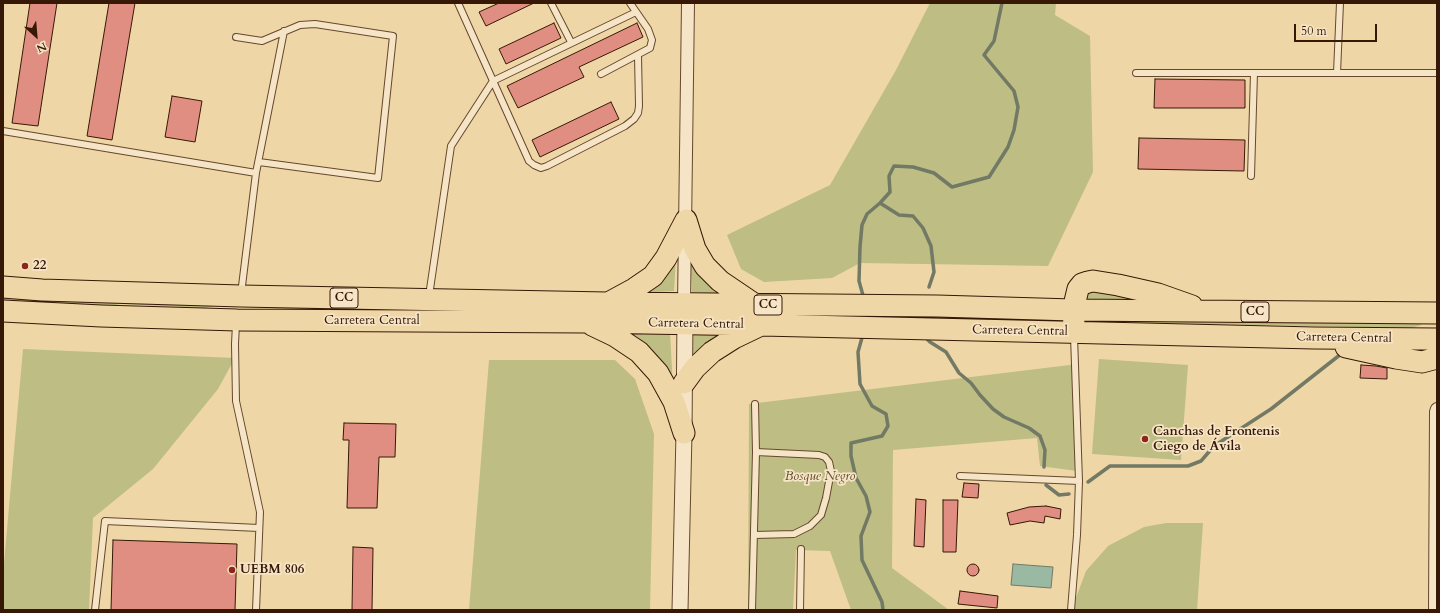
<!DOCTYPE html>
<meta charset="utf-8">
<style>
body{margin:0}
#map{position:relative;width:1440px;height:613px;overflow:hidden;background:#efd6a6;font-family:Cardo,serif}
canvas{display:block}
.frame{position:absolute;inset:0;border:4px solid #371806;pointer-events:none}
.north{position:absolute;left:16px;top:16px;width:40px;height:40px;-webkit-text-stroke:3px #f5e4c5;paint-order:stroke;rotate:154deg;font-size:11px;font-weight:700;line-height:16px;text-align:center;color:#371806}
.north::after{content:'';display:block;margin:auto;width:14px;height:18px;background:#371806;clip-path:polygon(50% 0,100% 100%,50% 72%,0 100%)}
.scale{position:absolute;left:1294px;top:24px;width:83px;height:18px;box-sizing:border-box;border:2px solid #371806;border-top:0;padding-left:5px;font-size:12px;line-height:14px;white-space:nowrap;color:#371806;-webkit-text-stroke:3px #f5e4c5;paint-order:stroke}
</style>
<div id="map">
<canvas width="1440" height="613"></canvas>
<div class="frame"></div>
<div class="north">N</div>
<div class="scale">50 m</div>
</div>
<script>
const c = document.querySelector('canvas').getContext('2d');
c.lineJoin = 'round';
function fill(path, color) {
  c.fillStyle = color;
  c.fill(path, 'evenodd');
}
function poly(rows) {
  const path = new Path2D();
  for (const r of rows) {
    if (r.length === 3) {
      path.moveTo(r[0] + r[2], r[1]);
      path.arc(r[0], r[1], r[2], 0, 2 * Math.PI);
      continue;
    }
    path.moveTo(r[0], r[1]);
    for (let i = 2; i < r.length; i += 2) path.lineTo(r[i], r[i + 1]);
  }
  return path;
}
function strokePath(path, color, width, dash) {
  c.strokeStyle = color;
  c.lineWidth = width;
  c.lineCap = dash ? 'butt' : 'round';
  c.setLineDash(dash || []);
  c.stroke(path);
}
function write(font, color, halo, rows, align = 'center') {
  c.font = font + ' Cardo,serif';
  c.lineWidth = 3.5;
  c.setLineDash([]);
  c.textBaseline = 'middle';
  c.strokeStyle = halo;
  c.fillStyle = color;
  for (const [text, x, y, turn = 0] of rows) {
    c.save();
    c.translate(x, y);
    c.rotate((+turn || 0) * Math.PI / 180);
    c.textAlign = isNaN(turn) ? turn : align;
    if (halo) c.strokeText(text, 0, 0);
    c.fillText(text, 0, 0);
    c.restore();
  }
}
const green = poly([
 [930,3,1056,3,1055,15,1090,36,1093,172,1048,266,860,263,832,278,764,282,741,269,727,235,830,185,896,70],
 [690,248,729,294,692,292],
 [676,255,674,291,636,293],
 [1084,290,1163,301,1081,300],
 [3,296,221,305,205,308,121,304,102,307,3,303],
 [881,312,1051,319,880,318],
 [1093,319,1417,322,1422,325,1411,328,1099,322],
 [733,330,690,364,691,331],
 [670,332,673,388,622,334],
 [23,349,235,358,218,389,153,469,93,518,89,610,3,610,3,575],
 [1099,359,1188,365,1181,460,1092,454],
 [489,360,615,360,635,379,654,434,650,610,469,610],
 [1078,364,1077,471,1040,466,1037,438,893,450,892,568,949,610,851,610,830,551,796,550,793,610,748,610,749,404],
 [1166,523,1203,523,1197,610,1073,610,1074,603,1086,571,1108,546,1144,527]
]);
const water = poly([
 [1013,564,1053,567,1051,588,1011,585,1013,564]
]);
const stream = poly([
 [880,203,899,215,913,216,923,228,931,246,934,272,929,287],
 [864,299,859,281,860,247,862,225,867,214,880,203,890,192,889,176,894,166,913,167,934,173,952,187,989,177,1008,147,1014,130,1018,107,1014,91,984,55,994,41,1002,3],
 [863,334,858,352,860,384,872,406,886,414,888,426,882,436,851,443,851,456,856,478,866,496,870,512,861,536,862,560,882,602,883,610],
 [925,337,930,342,946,352,959,373,971,383,980,395,993,409,1004,417,1029,428,1040,436,1045,450,1044,467],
 [1088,482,1110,466,1188,466,1201,461,1214,446,1271,409,1341,354],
 [1046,485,1059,495,1069,494]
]);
const building = poly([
 [30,3,57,3,38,126,12,123,30,3],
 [109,3,135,3,112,140,87,136,109,3],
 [499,3,534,3,486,26,479,12,499,3],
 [554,23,561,38,506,64,499,49,554,23],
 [637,23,643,37,579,67,584,77,518,108,507,86,637,23],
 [1155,79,1245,80,1245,108,1154,108,1155,79],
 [172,96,202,101,195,142,165,137,172,96],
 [611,102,619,119,540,157,532,140,611,102],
 [1139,138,1245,140,1244,171,1138,169,1139,138],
 [1361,365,1376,366,1387,368,1387,379,1360,378,1361,365],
 [344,423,396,424,395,457,379,457,377,508,347,508,349,440,343,440,344,423],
 [964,483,979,484,978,498,962,497,964,483],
 [916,499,926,500,924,547,914,546,916,499],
 [943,500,958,500,956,552,943,552,943,500],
 [1046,506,1061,509,1060,519,1045,516,1044,523,1030,521,1010,525,1007,513,1029,507,1046,506],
 [113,540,237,544,235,610,111,610,113,540],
 [353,547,373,548,372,610,352,610,353,547],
 [973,570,6],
 [960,591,998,596,997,608,958,604,960,591]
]);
const service = poly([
 [458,3,529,161,534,165,541,168,547,166,625,126,634,119,638,113,639,106,638,55],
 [551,3,571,42],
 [236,37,262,41,300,25,315,24,393,36,378,178,259,162],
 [1136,73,1437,73],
 [1337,73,1340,3],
 [601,74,650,48,652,40,648,29,630,3],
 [3,131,256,173],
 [1251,176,1254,73],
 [241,294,256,173,284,31],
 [429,296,451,146,493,81,636,12],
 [236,324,235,344,236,401,260,512,256,610],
 [960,476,1079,481,1074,336],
 [754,535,794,534,810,526,821,515,826,498,831,471,829,462,825,457,819,455,756,452],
 [95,610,105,521,259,528],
 [752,610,756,452,755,404],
 [800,610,801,549],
 [1071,610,1077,535,1079,481]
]);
const minor = poly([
 [684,304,688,3],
 [1435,610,1436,412,1437,409]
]);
const tertiary = poly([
 [680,610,684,433,685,315]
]);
const trunk = poly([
 [686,220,695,249,705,266,720,281,754,304],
 [3,287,42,290,241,296,607,303,937,306,1073,310,1437,313],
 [610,302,634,289,653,276,666,258,686,220],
 [3,311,101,316,237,320,586,322,762,325,1314,338,1437,339],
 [1074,324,1073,310,1078,289,1082,284,1088,282,1093,281,1118,285,1158,294,1192,306],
 [592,325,615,336,639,352,658,373,674,402,684,433],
 [1346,347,1396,358,1422,362,1437,358],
 [684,383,695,368,712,352,734,338,759,326]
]);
const markers = [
 [25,266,4,"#8f2418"],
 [1145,439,4,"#8f2418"],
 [232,570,4,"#8f2418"]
];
const shields = [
 [344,298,28],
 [768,305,28],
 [1255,312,28]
];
const shieldNames = [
 ["CC",344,298],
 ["CC",768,305],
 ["CC",1255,312]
];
const poiNames = [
 ["22",33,266],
 ["Canchas de Frontenis",1153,432],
 ["Ciego de Ávila",1153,447],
 ["UEBM 806",240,570]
];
const streetNames = [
 ["Carretera Central",372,321],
 ["Carretera Central",696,324,1],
 ["Carretera Central",1020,331,1],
 ["Carretera Central",1344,338,1]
];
const parkNames = [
 ["Bosque Negro",820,477]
];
fill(green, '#bdbd84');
fill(water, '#9ab9a3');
strokePath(water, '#727964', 1);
strokePath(stream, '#727964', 3.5);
fill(building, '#df8e81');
strokePath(building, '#371806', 1);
strokePath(service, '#65482e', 8);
strokePath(minor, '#65482e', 14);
strokePath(tertiary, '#65482e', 17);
strokePath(trunk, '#371806', 23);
strokePath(service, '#f5e4c5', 6);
strokePath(minor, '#f5e4c5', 12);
strokePath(tertiary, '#f5e4c5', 15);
strokePath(trunk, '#efd6a6', 21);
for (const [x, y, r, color] of markers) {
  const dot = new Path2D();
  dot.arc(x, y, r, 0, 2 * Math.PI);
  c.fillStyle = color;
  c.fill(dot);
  strokePath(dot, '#f5e4c5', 1.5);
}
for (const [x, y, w] of shields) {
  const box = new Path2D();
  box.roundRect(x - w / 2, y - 10, w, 20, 3);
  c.fillStyle = '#f5e4c5';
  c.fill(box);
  strokePath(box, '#371806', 1);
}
write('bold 12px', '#371806', null, shieldNames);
write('bold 13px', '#371806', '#f5e4c5', poiNames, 'left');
write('13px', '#371806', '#f5e4c5', streetNames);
write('italic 13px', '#5f4a2c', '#f5e4c5', parkNames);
</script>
